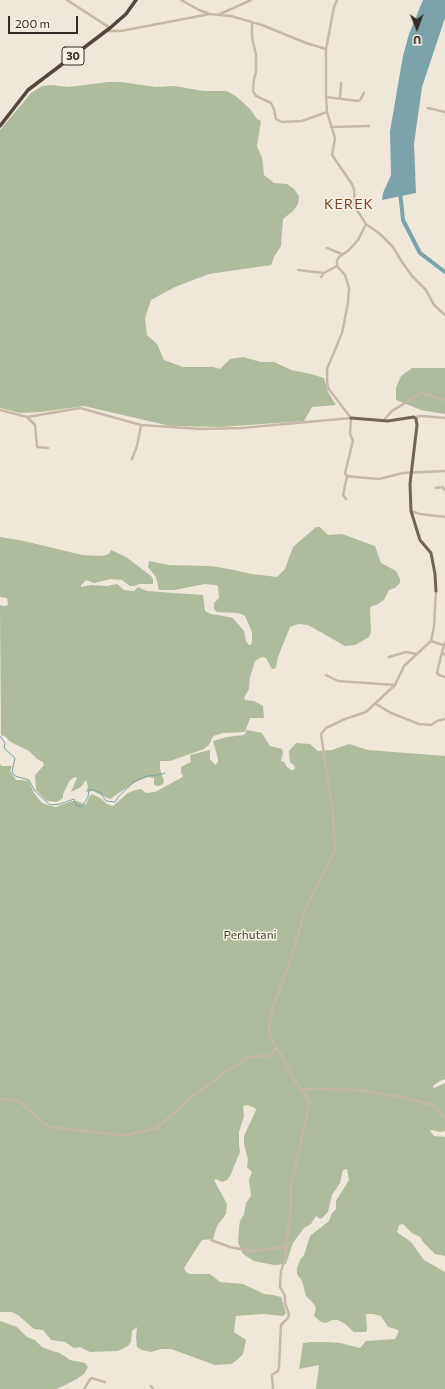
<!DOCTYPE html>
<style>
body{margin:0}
#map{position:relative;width:445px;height:1389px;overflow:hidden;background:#efe7da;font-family:Commissioner,sans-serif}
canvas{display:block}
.north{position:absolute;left:397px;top:8px;width:40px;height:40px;-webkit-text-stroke:3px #f7f0e5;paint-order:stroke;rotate:179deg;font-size:11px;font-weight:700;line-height:16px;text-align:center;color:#332c27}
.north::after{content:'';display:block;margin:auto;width:14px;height:18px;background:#332c27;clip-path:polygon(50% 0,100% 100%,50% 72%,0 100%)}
.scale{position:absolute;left:8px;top:16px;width:70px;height:18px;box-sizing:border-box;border:2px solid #332c27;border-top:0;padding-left:5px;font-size:12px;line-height:14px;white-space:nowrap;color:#332c27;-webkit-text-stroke:3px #f7f0e5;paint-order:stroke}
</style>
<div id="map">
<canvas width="445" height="1389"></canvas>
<div class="north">U</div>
<div class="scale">200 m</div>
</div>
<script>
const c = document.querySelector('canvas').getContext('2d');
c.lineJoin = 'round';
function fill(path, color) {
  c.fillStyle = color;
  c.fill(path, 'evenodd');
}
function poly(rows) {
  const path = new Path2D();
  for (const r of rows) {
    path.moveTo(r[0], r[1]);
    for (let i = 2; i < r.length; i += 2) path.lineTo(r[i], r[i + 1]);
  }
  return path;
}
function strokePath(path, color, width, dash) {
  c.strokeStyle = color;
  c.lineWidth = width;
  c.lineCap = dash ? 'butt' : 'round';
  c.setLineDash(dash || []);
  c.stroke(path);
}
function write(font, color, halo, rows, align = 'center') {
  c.font = font + ' Commissioner,sans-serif';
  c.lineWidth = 3;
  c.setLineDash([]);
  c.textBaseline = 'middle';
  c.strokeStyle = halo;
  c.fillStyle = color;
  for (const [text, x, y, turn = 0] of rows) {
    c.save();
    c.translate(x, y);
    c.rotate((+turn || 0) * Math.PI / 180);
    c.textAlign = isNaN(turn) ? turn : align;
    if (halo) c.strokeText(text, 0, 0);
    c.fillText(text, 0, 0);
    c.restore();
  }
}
const green = poly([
 [108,82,121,82,156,87,175,86,203,91,225,91,229,92,237,97,250,109,257,119,261,121,257,146,262,158,264,175,274,183,287,184,294,189,299,196,298,204,293,211,283,219,281,246,274,257,271,265,209,274,175,287,151,300,145,318,147,335,157,344,164,360,183,367,213,367,220,369,230,359,243,357,261,362,274,362,291,370,311,374,324,378,328,392,336,405,312,407,304,421,221,427,170,426,84,406,41,412,20,413,0,408,0,130,31,93,42,86,51,85,69,87],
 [412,368,445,368,445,414,421,410,396,400,396,388,401,376],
 [316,527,320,527,328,535,342,534,375,546,381,563,396,571,400,579,400,583,395,588,389,590,384,600,378,604,370,607,371,632,369,637,355,645,345,646,308,625,298,624,290,627,278,657,276,668,272,669,266,658,262,657,255,661,250,677,249,689,244,698,245,700,254,701,263,706,264,718,250,718,245,732,223,733,213,736,209,745,204,749,170,761,160,761,160,769,164,781,163,784,159,786,156,786,154,784,154,778,148,777,137,781,110,799,93,791,86,792,88,787,86,780,81,787,71,792,76,780,77,778,75,777,70,780,63,794,63,798,57,802,47,801,36,790,35,775,44,765,43,762,37,759,29,751,9,741,6,737,1,735,0,605,4,606,8,605,7,598,0,597,0,537,24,541,82,555,102,556,109,554,111,550,126,557,151,576,153,579,153,584,139,584,135,586,130,586,122,580,111,579,94,583,86,580,81,585,81,587,91,585,107,586,117,584,124,590,134,591,138,587,147,591,160,592,203,595,205,611,211,614,229,617,233,618,244,631,246,641,249,645,251,645,252,641,252,632,245,616,238,613,217,612,214,609,214,603,219,598,218,586,216,585,205,584,174,590,159,590,156,577,148,567,149,561,169,565,211,566,229,569,252,574,277,577,285,569,293,547],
 [247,730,262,733,270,746,282,749,283,753,281,761,284,762,287,767,291,770,294,770,295,766,290,762,289,751,296,743,310,744,318,751,332,750,349,744,368,750,445,756,445,1079,440,1081,433,1086,434,1088,445,1083,445,1131,440,1132,432,1130,430,1131,434,1136,445,1137,445,1256,435,1254,423,1242,420,1237,412,1233,403,1224,399,1225,397,1232,411,1242,424,1260,445,1272,445,1389,316,1389,319,1365,299,1369,303,1343,311,1342,327,1342,340,1343,360,1348,366,1341,395,1339,399,1331,396,1329,388,1327,381,1316,373,1314,366,1314,367,1329,367,1331,365,1332,354,1332,344,1323,338,1320,332,1320,326,1323,321,1322,314,1316,316,1308,314,1304,306,1296,302,1281,297,1274,297,1268,300,1260,304,1255,310,1236,329,1221,332,1213,336,1209,336,1201,349,1180,347,1169,343,1170,340,1183,332,1195,328,1212,322,1218,320,1219,316,1216,311,1224,304,1228,293,1243,286,1264,274,1265,254,1261,243,1254,238,1243,239,1228,240,1221,244,1214,246,1203,251,1196,249,1180,252,1172,247,1167,248,1159,244,1144,244,1136,256,1110,255,1108,247,1105,243,1106,244,1116,239,1132,239,1145,240,1152,230,1176,227,1180,222,1182,216,1179,214,1180,227,1204,226,1214,217,1226,213,1239,202,1240,184,1268,186,1272,190,1274,210,1274,220,1282,243,1284,264,1294,273,1295,281,1297,286,1313,283,1316,263,1314,236,1316,234,1332,246,1340,243,1354,237,1360,231,1364,215,1365,171,1349,161,1349,151,1352,142,1350,137,1347,136,1338,137,1327,132,1331,131,1342,128,1346,118,1351,90,1352,80,1347,74,1348,65,1342,51,1340,43,1330,34,1329,18,1315,12,1312,0,1312,0,764,2,766,12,766,10,771,16,780,22,780,29,781,34,793,42,803,51,806,56,807,72,801,77,801,86,805,89,797,92,794,100,798,107,804,113,806,128,793,135,790,141,789,146,793,155,792,181,778,183,776,181,773,181,767,191,762,190,755,210,750,210,759,215,765,218,762,218,759,213,741,227,737,244,735],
 [0,1321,17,1327,27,1337,35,1340,42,1347,52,1351,60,1353,70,1360,85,1363,88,1367,84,1374,77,1379,57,1389,0,1389]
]);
const water = poly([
 [423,0,445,0,445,18,422,87,414,144,416,193,382,200,383,193,391,175,390,131,403,56,409,34]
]);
const stream = poly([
 [0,736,5,743,4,748,15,758,12,772,15,776,29,780,35,791,50,805,60,804,74,799,76,805,82,807,88,797,89,789,100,792,106,801,115,802,119,796,134,782,147,776,158,775,165,773]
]);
const river = poly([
 [400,191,403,220,420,253,445,272]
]);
const minor = poly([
 [67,0,110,28],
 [181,0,199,10,210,14,231,16,262,25,306,43,326,49],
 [337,0,334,7,326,49,326,97,327,112,335,138,332,155,352,184,354,189,355,207,366,224,358,240,349,250,339,257,337,261,337,266,345,275,347,281,349,288,348,303,342,333,327,369,327,381,328,388,351,418,350,434,353,441,345,473,347,476,355,477,379,479,403,473,445,471],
 [220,14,251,0],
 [252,22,252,37,256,55,256,72,254,79,253,91,256,96,271,103,274,109,276,119,282,122,302,121,327,112],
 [107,31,121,31,210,14],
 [326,97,358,101,360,100,364,93],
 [340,98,341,83],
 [428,108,445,112],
 [331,127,369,126],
 [340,202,355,202],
 [366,224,380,234,393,247,402,262,412,276,426,290,434,305,445,315],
 [327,248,342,254],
 [298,270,324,273],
 [321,277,324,273,337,266],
 [0,410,27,417,80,408,141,425,201,429,241,428,351,418],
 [27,417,35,425,37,447,48,448],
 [416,419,418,416,422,416,445,418],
 [383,421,392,411,421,393,445,400],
 [132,459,137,446,141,425],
 [436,488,442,487,445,490],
 [346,499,343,495,347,476],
 [411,511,420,514,445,517],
 [431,641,443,645],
 [445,642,442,652,445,655],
 [442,652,437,673,439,675,445,677],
 [389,657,406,652,417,654],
 [326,675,338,681,395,685],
 [376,704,391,713,419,724,431,725,437,721,445,719],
 [301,1089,358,1090,402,1097,432,1105,445,1118],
 [0,1099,18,1100,43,1123,51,1127,120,1135,128,1135,157,1128,194,1095,210,1084,223,1073,237,1066,243,1059,250,1057,268,1056,273,1053,276,1047],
 [211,1240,230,1247,251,1251,286,1247],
 [151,1386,153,1389],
 [84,1389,91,1378,105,1382],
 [273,1389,272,1375,278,1371,279,1367,281,1325,288,1318,289,1314,285,1303,285,1296,280,1287,281,1271,286,1256,286,1241,290,1219,291,1185,310,1102,291,1075,280,1053,270,1037,269,1026,272,1010,291,958,306,907,335,850,333,814,321,734,326,728,345,719,366,712,395,685,404,666,431,641,434,627,436,591]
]);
const major = poly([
 [351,418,388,421,414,417,416,419,417,425,410,484,411,511,420,540,431,553,435,574,436,591]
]);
const highway = poly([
 [0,126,28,90,110,28,126,14,136,0]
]);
const shields = [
 [73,56,22]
];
const shieldNames = [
 ["30",73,56]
];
const parkNames = [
 ["Perhutani",250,935]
];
const quarterNames = [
 ["KEREK",349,204]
];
fill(green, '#aebc9b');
fill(water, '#7ba3a9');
strokePath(stream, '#7ba3a9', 1);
strokePath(river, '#7ba3a9', 4);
strokePath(minor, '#c6b8a7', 2.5);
strokePath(major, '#736459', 3);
strokePath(highway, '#53473f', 3.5);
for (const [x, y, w] of shields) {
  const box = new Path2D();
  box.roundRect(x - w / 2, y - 9, w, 18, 3);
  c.fillStyle = '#f7f0e5';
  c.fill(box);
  strokePath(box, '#332c27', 1);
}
write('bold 11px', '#332c27', null, shieldNames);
write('12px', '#3f4f2d', '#f7f0e5', parkNames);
c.letterSpacing = '1px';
write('14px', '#7a4227', '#f7f0e5', quarterNames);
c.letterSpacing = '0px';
</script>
